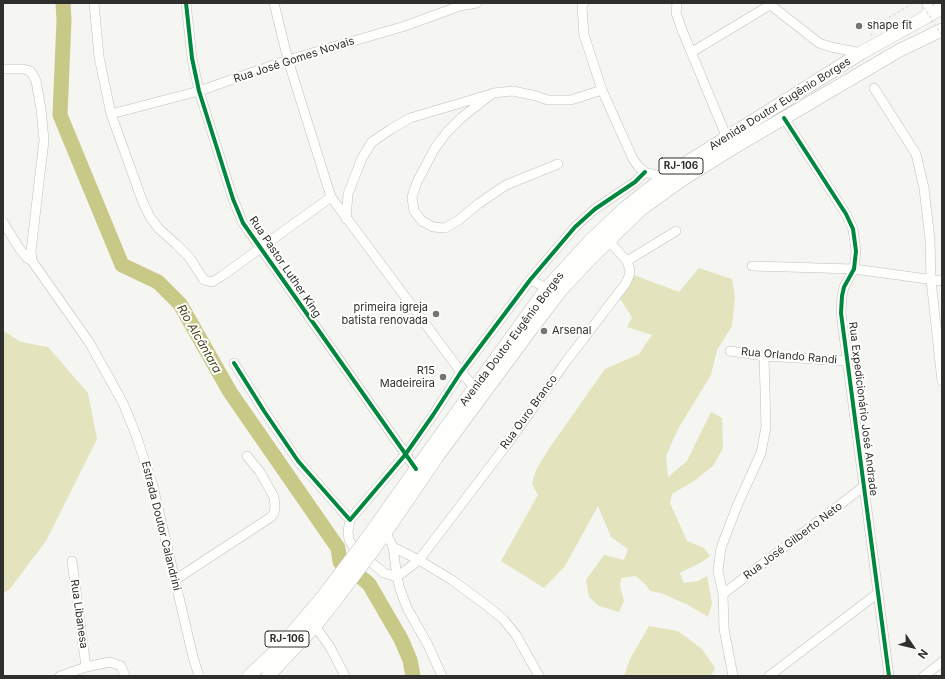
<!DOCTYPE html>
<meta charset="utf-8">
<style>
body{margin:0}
#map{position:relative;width:945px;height:679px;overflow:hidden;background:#f5f5f1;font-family:Inter,sans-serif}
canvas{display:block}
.frame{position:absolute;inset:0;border:4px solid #2f2f2d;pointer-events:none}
.north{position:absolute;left:893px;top:627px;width:40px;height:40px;-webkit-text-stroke:3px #fffffe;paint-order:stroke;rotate:125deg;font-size:11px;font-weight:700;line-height:16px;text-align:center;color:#2f2f2d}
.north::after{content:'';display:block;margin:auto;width:14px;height:18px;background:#2f2f2d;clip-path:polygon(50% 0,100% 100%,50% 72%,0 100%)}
</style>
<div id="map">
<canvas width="945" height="679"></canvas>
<div class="frame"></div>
<div class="north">N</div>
</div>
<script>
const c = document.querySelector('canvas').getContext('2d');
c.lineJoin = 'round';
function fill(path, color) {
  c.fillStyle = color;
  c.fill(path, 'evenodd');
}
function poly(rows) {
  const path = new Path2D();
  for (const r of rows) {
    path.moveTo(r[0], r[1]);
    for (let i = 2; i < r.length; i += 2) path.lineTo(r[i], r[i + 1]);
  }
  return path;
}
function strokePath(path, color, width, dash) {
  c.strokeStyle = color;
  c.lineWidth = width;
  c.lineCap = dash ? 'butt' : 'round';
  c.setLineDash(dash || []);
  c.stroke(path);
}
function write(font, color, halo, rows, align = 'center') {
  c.font = font + ' Inter,sans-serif';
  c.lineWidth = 4;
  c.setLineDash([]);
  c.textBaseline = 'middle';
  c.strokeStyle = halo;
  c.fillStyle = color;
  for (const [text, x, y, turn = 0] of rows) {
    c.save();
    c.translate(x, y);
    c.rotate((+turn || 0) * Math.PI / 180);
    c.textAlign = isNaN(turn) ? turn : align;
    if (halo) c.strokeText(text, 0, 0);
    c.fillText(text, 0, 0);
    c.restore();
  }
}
const green = poly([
 [699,268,732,279,735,297,732,326,717,350,711,375,678,429,666,456,668,477,687,461,711,412,722,418,723,448,713,466,694,481,672,494,670,503,687,541,704,548,710,556,702,562,680,573,684,583,698,581,707,576,712,603,708,617,688,605,661,593,650,591,647,586,636,576,621,578,620,586,624,601,619,612,599,606,589,597,586,580,604,555,624,560,628,549,611,537,598,506,565,566,544,588,501,561,538,495,532,484,536,470,548,450,605,369,639,354,652,335,627,327,632,317,619,297,634,275,679,292],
 [5,332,21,342,48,347,88,393,97,439,46,541,9,590,3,593,3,333],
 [649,626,678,631,702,649,715,668,711,676,624,676,630,659]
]);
const river = poly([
 [63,3,64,20,60,115,122,265,158,282,180,304,230,392,338,548,340,562],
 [363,579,369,584,401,639,410,660,413,676]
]);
const path = poly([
 [872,36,869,30,913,3]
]);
const minor = poly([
 [94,3,99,57,111,114,142,200,150,217,159,229,176,244,189,257,204,280,212,282,222,276,331,197],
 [186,3,192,58,199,91,233,199,243,223,416,469],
 [274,3,288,60,331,197,461,372,475,388],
 [584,3,582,6,584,35,602,90,633,159,638,166,645,172,664,177],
 [677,3,676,13,682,30,727,138],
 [768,3,819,43,831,47,861,53],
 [926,17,928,3],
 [692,52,770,5],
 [3,69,23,69,30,71,33,75,36,81,41,109,44,140,31,251,32,261],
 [874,88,916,154,924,188,930,240,931,280,942,381],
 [111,114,199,91,288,60,405,26,460,6,477,3],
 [784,118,846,214,853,229,856,251,854,269,844,287,842,296,841,313,889,676],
 [558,164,506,185,478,204,459,220,445,228,433,227,422,221,414,211,412,197,417,182,435,148,447,132,461,118,493,93,513,91,536,96,548,100,571,100,602,90],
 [346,219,348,194,362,158,372,142,391,129,410,118,488,95],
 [3,222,19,248,27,258,32,261,89,342,123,403,136,435,153,486,193,657,199,676],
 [608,240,627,261,630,270,629,276,626,283,565,363,508,443,419,560,397,577,384,573,354,548,349,540,348,531,350,520,405,455,433,415,461,372,530,280,575,227,595,209,635,182,645,172],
 [627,261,676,231],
 [752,266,854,269,942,281],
 [530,280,547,288],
 [730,351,764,356,847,361],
 [234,363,264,411,298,461,350,520],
 [386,533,393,547,397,577,400,589,407,608,428,645,442,676],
 [393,547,419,560,452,580,486,605,503,619,516,635,539,676],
 [72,561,86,667],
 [175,580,271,517,274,513,275,506,274,497,260,472,247,456],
 [723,594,863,487],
 [315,626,330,647,345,676],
 [60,676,86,667,110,662,121,666,125,676],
 [733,676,724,629,723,594,718,571,721,548,737,506,761,453,766,427,764,356],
 [769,676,878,593],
 [924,676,942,662]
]);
const highway = poly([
 [365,541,416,469,547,288,591,240,625,208,664,177,861,53,942,8],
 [374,549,439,454,532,328,561,290,591,258,640,210,683,179,733,148,900,50,942,30],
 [249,676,280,647,321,599],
 [268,676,315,626,331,606]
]);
const pathBridge = poly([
 [921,3,942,35]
]);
const highwayBridge = poly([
 [321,599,365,541],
 [331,606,374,549]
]);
const cycleway = poly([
 [186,3,192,58,199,91,233,199,243,223,416,469],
 [784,118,846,214,853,229,856,251,854,269,844,287,842,296,841,313,889,676],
 [234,363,264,411,298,461,350,520,405,455,433,415,461,372,530,280,575,227,595,209,635,182,645,172]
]);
const markers = [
 [859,26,4,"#747472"],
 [436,314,4,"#747472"],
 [544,331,4,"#747472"],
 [443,377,4,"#747472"]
];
const shields = [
 [681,166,44],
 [287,639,44]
];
const shieldNames = [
 ["RJ-106",681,166],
 ["RJ-106",287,639]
];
const poiNames = [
 ["shape fit",867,26],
 ["primeira igreja",428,308,"right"],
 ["batista renovada",428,321,"right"],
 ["Arsenal",552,331],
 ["R15",435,371,"right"],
 ["Madeireira",435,384,"right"]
];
const streetNames = [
 ["Rua José Gomes Novais",294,60,-18],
 ["Avenida Doutor Eugênio Borges",780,104,-32],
 ["Rua Pastor Luther King",285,267,56],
 ["Avenida Doutor Eugênio Borges",512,339,-53],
 ["Rua Orlando Randi",789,356,5],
 ["Rua Expedicionário José Andrade",863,409,83],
 ["Rua Ouro Branco",529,412,-54],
 ["Estrada Doutor Calandrini",161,526,76],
 ["Rua José Gilberto Neto",793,541,-37],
 ["Rua Libanesa",79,614,82]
];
const waterNames = [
 ["Rio Alcântara",199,339,60]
];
fill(green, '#e3e4bd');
strokePath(river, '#c8c986', 15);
strokePath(minor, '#c0c0bd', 10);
strokePath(highway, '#c0c0bd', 14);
strokePath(path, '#e1e1e1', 1.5, [3, 2]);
strokePath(minor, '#fefefd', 9);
strokePath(highway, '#fefefd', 13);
strokePath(highwayBridge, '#c0c0bd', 14, []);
strokePath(pathBridge, '#e1e1e1', 1.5, [3, 2]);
strokePath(highwayBridge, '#fefefd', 13);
strokePath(cycleway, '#00873e', 4);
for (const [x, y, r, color] of markers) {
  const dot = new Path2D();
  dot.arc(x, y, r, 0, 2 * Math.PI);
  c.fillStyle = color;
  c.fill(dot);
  strokePath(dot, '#fffffe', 1.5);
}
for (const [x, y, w] of shields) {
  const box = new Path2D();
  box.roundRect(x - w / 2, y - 8, w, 16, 3);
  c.fillStyle = '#fffffe';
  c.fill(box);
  strokePath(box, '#2f2f2d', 1);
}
write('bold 10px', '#2f2f2d', null, shieldNames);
write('11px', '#2f2f2d', '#fffffe', poiNames, 'left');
write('11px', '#2f2f2d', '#fffffe', streetNames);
write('italic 12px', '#46471f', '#fffffe', waterNames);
</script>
